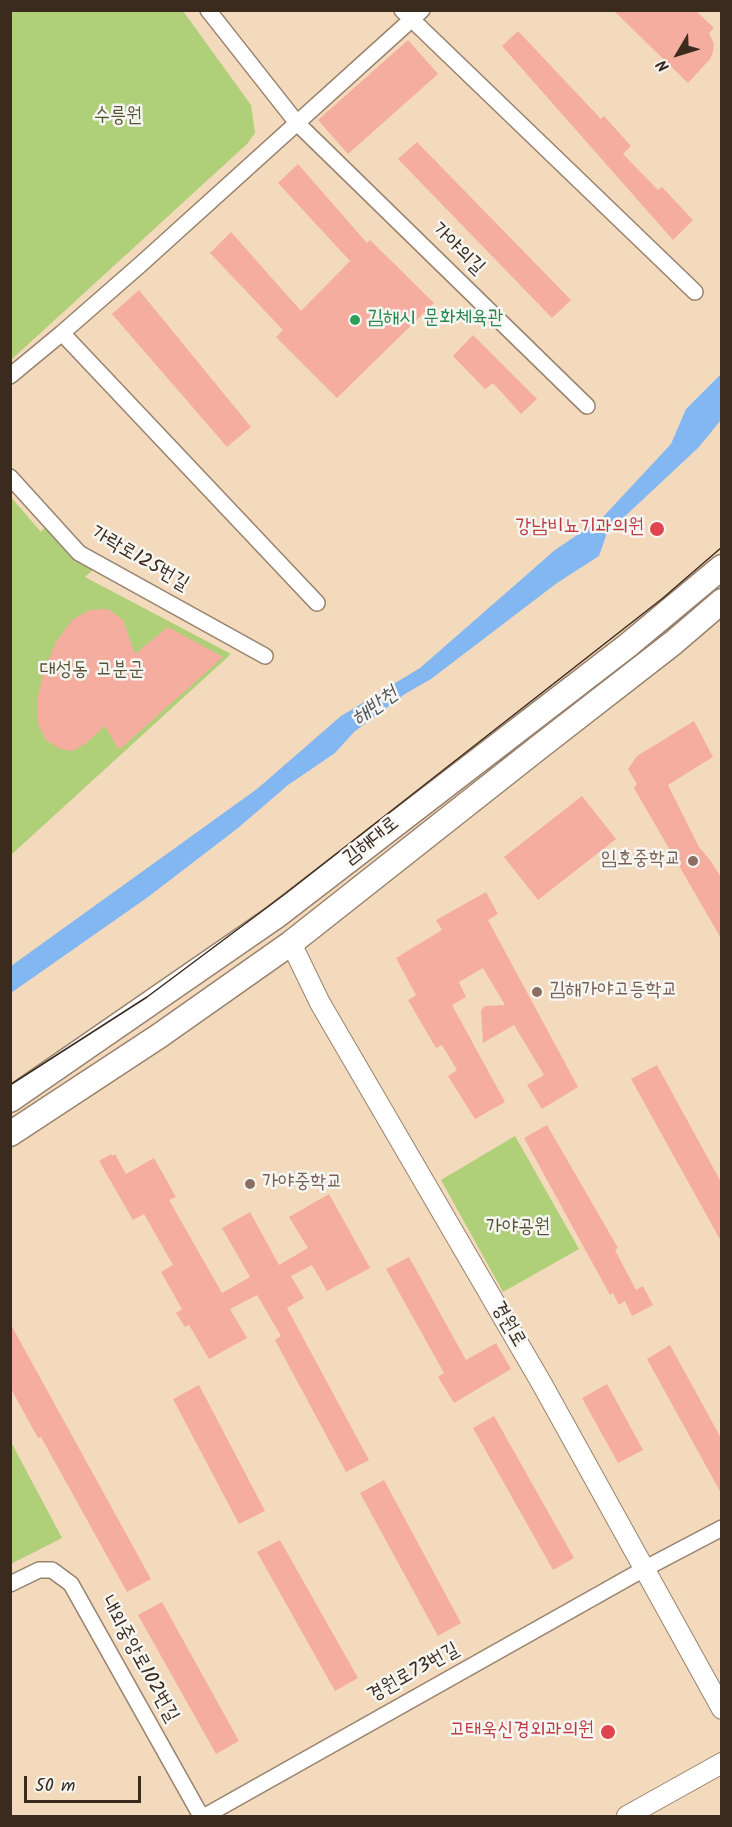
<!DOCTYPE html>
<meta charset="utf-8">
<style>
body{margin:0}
#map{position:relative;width:732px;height:1827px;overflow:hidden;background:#f4dabc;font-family:Kalam,sans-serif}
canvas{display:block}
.frame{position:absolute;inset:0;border:12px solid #3b2a1e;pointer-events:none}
.north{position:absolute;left:648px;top:24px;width:60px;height:60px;-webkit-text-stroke:4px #f6f6f2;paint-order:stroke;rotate:232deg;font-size:16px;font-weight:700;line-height:24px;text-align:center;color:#3b2a1e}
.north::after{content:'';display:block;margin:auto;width:21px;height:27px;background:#3b2a1e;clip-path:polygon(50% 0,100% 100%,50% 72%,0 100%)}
.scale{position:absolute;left:24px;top:1776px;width:117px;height:27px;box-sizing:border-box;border:3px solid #3b2a1e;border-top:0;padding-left:8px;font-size:18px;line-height:21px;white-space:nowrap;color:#3b2a1e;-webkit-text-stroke:4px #f6f6f2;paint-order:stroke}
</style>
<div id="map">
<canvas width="732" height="1827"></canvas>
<div class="frame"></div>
<div class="north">N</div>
<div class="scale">50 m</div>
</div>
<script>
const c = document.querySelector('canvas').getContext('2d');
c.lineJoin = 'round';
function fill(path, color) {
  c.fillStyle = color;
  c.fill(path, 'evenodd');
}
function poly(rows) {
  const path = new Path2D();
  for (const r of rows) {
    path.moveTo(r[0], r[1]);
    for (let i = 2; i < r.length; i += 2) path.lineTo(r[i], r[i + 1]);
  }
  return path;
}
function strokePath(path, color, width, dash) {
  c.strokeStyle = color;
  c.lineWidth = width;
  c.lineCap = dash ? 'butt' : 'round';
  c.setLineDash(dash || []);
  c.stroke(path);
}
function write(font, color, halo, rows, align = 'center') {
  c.font = font + ' Kalam,"Poor Story",sans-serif';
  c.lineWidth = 5;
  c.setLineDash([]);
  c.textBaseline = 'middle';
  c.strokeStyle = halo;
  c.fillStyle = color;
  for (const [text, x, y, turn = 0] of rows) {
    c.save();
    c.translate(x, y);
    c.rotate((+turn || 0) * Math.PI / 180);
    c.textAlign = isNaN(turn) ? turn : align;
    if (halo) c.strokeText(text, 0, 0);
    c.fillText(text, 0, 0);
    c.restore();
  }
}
const green = poly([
 [11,10,183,11,251,105,255,133,247,144,11,360],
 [10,496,41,532,46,526,94,569,85,577,231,654,11,855],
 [515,1136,579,1249,503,1292,441,1180],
 [10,1440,62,1538,11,1564,10,1564]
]);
const water = poly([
 [721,374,721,420,698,448,607,533,599,556,557,583,431,679,405,694,354,732,335,753,288,785,238,828,148,897,11,993,11,966,257,789,341,716,420,668,555,550,602,518,671,444,686,409]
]);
const building = poly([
 [613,10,695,10,714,28,709,33,714,44,713,52,710,59,688,83],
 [518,31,601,119,604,116,631,146,623,154,658,190,662,187,693,220,673,240,502,46],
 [408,40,438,74,348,154,318,120],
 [417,142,571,300,552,318,398,159],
 [298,164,367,243,370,240,434,303,337,398,276,337,283,330,210,253,231,232,301,311,350,261,278,183],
 [139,290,251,427,227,447,112,314],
 [473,335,537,399,521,414,493,383,485,389,453,356],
 [108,609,123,620,135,654,168,627,223,657,119,750,105,726,85,744,73,751,60,749,46,740,38,724,38,696,44,670,56,642,73,619,90,610],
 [694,721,713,757,668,785,699,847,710,860,722,879,722,940,634,788,637,784,628,769,637,756],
 [582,796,616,839,538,900,504,857],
 [486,892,498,914,488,920,578,1087,542,1109,527,1085,544,1075,514,1025,483,1043,481,1010,485,1006,505,1005,483,968,459,982,466,997,452,1005,505,1102,475,1119,448,1076,457,1070,442,1045,436,1048,408,1000,416,995,396,958,442,930,436,920],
 [657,1065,722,1184,722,1243,631,1079],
 [547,1125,618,1248,615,1250,636,1290,643,1286,653,1305,632,1316,625,1301,619,1305,613,1293,610,1295,524,1138],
 [111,1154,112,1156,115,1154,126,1174,154,1158,176,1197,169,1200,222,1293,250,1277,222,1228,250,1212,279,1265,308,1248,289,1217,329,1194,370,1268,327,1291,312,1265,291,1276,304,1298,287,1308,369,1460,346,1472,275,1340,281,1336,257,1295,230,1309,247,1338,209,1359,189,1325,185,1327,176,1313,182,1309,161,1272,173,1265,144,1214,133,1220,99,1161],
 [409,1257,466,1360,496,1343,511,1369,454,1403,438,1377,444,1373,386,1269],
 [10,1323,151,1579,127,1592,41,1437,38,1438,10,1387],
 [670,1345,722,1440,722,1495,647,1359],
 [607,1384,643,1450,618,1463,582,1398],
 [199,1385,265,1511,239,1524,173,1399],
 [494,1416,574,1558,553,1570,473,1428],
 [384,1480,461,1623,438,1636,360,1493],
 [280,1540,358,1678,335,1691,257,1552],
 [162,1602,239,1741,216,1754,138,1615]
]);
const minor = poly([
 [208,10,297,123,587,406],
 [402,10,695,292],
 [62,333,317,603],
 [10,376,62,333,141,264,422,10],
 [10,477,79,553,265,656],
 [10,1584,39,1570,52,1570,71,1584,201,1816],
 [205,1816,644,1569,722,1528]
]);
const tertiary = poly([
 [291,943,320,1003,542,1384,722,1709],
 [627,1816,722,1763]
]);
const primary = poly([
 [10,1100,275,917,627,646,722,567],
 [10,1134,159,1036,291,943,538,748,673,643,722,601]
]);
const tram = poly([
 [10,1085,147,997,285,894,663,598,722,547]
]);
const markers = [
 [355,320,6,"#2e9e5b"],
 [657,529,8,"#e0444e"],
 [693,861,6,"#8d6e63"],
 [537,992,6,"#8d6e63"],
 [250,1184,6,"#8d6e63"],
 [608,1732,8,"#e0444e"]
];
const parkNames = [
 ["수릉원",118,118],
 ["대성동 고분군",92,672],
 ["가야공원",518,1229]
];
const streetNames = [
 ["가야의길",457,250,44],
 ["가락로125번길",139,560,30],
 ["김해대로",372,842,-38],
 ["경원로",507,1325,60],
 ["내외중앙로102번길",138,1660,61],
 ["경원로73번길",414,1674,-29]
];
const leisureNames = [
 ["김해시 문화체육관",367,320]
];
const healthNames = [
 ["강남비뇨기과의원",644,529],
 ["고태욱신경외과의원",594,1732]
];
const educationNames = [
 ["임호중학교",681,861,"right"],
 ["김해가야고등학교",549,992],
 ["가야중학교",262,1184]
];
const waterNames = [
 ["해반천",376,708,-36]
];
fill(green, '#afd079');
fill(water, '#83b7f1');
fill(building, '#f5ad9f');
strokePath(minor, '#98826d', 18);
strokePath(tertiary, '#98826d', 22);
strokePath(primary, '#98826d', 27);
strokePath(minor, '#fff', 15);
strokePath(tertiary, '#fff', 20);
strokePath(primary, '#fff', 24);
strokePath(tram, '#3b2a1e', 1.5);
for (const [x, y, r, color] of markers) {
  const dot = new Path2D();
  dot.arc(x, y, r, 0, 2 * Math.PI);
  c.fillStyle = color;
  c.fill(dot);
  strokePath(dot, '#f6f6f2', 2);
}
write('20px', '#585435', '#f6f6f2', parkNames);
write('20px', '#3b2a1e', '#f6f6f2', streetNames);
write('20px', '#27864d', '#f6f6f2', leisureNames, 'left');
write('20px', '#be3a42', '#f6f6f2', healthNames, 'right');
write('20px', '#785e54', '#f6f6f2', educationNames, 'left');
write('italic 21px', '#51545d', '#f6f6f2', waterNames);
</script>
